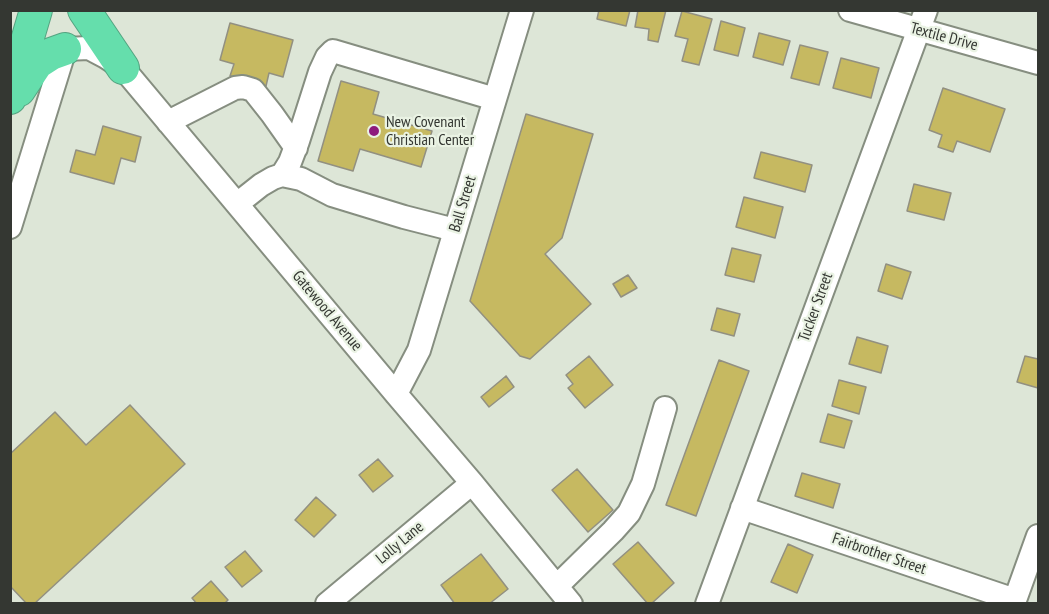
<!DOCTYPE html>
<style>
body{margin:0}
#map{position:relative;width:1049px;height:614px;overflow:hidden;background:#dde6d7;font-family:"PT Sans Narrow",sans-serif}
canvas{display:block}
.frame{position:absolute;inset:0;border:12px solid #343732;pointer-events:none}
</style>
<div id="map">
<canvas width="1049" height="614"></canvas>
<div class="frame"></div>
</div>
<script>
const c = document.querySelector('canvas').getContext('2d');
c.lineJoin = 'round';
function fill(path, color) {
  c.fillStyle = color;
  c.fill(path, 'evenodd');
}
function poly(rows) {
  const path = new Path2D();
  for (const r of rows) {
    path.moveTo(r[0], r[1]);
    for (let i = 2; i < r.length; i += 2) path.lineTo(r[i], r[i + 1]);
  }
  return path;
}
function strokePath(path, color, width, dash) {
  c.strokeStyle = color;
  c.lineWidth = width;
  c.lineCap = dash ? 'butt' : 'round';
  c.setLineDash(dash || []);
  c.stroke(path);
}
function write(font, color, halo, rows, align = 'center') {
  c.font = font + ' "PT Sans Narrow",sans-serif';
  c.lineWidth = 4.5;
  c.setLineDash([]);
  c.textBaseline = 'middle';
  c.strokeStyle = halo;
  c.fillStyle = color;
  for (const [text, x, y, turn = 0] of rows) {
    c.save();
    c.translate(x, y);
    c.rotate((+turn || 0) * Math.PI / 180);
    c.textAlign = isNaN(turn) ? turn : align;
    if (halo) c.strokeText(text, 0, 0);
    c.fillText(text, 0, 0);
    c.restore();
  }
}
const building = poly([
 [599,10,630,10,626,26,597,19,599,10],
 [638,10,666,10,658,42,648,40,649,29,635,27,638,10],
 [682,11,712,19,699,65,682,61,688,39,675,36,682,11],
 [721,21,745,28,738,56,714,50,721,21],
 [230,23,293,40,283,77,269,73,266,86,230,76,234,64,220,60,230,23],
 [759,33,790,41,783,65,753,57,759,33],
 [800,45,828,52,819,85,791,78,800,45],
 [841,58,879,68,871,98,833,88,841,58],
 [341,81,379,92,373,114,432,131,421,167,360,149,353,171,318,161,341,81],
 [943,88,1005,109,990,152,957,141,953,152,938,147,942,135,929,130,943,88],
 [526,114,593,134,562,238,545,254,591,304,530,359,520,356,470,301,526,114],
 [103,126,141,137,135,162,121,158,114,184,70,172,76,150,95,155,103,126],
 [761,152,812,165,805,192,754,178,761,152],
 [914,184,951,193,944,220,907,211,914,184],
 [744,197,783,207,775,238,736,227,744,197],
 [732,248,761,255,754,282,725,275,732,248],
 [886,264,911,272,902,299,878,291,886,264],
 [628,275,637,288,621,297,613,284,628,275],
 [717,308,740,314,734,336,711,330,717,308],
 [857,337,888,346,881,373,849,364,857,337],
 [589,356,613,385,585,408,568,388,573,384,566,375,589,356],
 [1025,356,1038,359,1038,388,1017,382,1025,356],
 [719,360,749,371,696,516,666,505,719,360],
 [506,376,514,387,489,407,481,397,506,376],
 [839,380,866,387,859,414,832,406,839,380],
 [130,405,185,464,34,604,27,604,10,586,10,454,55,412,86,445,130,405],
 [828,414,852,421,844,448,820,442,828,414],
 [378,459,393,476,373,492,359,475,378,459],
 [577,469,613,510,588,532,552,490,577,469],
 [802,473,840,484,833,508,795,496,802,473],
 [316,497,336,515,314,537,295,520,316,497],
 [638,542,674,583,651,604,648,604,613,564,638,542],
 [788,544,813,555,797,593,771,582,788,544],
 [245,551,262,571,242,587,225,567,245,551],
 [481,554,508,589,489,604,455,604,441,585,481,554],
 [211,581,228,600,224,604,197,604,192,598,211,581]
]);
const minor = poly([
 [850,10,1038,63],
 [168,122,235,88,243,87,253,90,272,114,296,148],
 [282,175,290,162,298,141,320,72,327,57,333,51,495,99],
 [237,204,261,185,273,178,282,175,301,179,332,195,404,217,455,230],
 [10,227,65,49,89,48,106,57,123,68,396,394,472,483,571,604],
 [396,394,419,350,522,10],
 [742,508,1015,600,1038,536],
 [557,586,613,531,629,513,643,484,665,408],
 [327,604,472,483],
 [707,604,926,10]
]);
const highway = poly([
 [84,10,123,68],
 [19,90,37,63,51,54,65,49],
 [10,98,36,10]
]);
const markers = [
 [374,131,6,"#8e1b7d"]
];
const streetNames = [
 ["Textile Drive",944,37,15],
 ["Ball Street",463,204,-73],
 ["Tucker Street",816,307,-70],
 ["Gatewood Avenue",327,311,50],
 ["Lolly Lane",400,543,-40],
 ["Fairbrother Street",879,554,19]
];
const poiNames = [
 ["New Covenant",386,122],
 ["Christian Center",386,140]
];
fill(building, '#c6b961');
strokePath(building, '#929081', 1.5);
strokePath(minor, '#868e80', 26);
strokePath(highway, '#54a481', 34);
strokePath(minor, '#fff', 22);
strokePath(highway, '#65deac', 32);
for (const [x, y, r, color] of markers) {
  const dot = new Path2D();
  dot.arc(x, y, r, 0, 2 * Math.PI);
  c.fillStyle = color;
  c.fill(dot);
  strokePath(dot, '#eaf3e4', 2);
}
write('16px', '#343732', '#eaf3e4', streetNames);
write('16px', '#343732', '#eaf3e4', poiNames, 'left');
</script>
